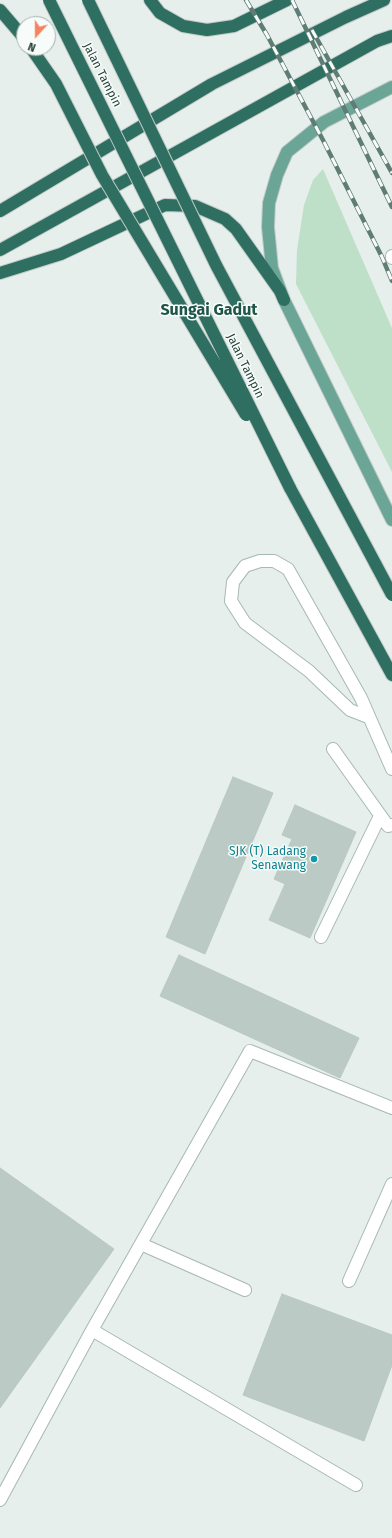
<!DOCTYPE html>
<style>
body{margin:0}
#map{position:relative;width:392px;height:1538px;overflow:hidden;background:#e6efeb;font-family:"Fira Sans",sans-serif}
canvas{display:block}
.north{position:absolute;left:16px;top:16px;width:40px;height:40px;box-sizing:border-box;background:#f7fbf9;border:1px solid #a3b1ad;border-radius:50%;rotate:201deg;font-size:11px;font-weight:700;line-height:16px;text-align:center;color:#24423a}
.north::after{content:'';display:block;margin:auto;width:14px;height:18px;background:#f4845f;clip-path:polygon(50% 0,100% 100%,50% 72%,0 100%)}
</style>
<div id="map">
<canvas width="392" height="1538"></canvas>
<div class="north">N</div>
</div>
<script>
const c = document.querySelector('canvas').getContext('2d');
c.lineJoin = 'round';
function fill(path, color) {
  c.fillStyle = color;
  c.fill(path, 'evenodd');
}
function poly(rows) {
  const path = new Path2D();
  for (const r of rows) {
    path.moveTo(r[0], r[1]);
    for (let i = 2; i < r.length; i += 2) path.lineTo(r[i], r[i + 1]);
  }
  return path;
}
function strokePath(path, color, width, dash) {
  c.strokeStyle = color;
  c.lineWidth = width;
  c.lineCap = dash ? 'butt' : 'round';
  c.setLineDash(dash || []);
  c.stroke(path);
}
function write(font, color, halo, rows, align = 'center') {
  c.font = font + ' "Fira Sans",sans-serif';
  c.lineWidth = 3;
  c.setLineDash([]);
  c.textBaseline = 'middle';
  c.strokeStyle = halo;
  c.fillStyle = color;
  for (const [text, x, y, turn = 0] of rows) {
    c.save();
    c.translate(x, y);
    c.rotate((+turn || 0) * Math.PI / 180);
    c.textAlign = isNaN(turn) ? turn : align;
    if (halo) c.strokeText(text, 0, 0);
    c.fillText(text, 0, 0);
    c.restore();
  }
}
const green = poly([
 [323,169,392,328,392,472,296,284,297,250,304,205,313,180]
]);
const building = poly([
 [233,777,273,793,205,954,166,937,233,777],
 [295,805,356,832,310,938,269,920,285,884,274,879,292,839,282,835,295,805],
 [179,955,359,1038,340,1078,160,996,179,955],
 [0,1168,114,1249,0,1408,0,1168],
 [282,1294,392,1335,392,1365,364,1441,243,1395,282,1294]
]);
const minor = poly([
 [392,256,392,258],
 [368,717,350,710,309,671,245,623,231,601,233,582,245,566,260,561,274,561,288,569,361,698,392,769],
 [333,749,388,826,392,825],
 [321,937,380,816],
 [141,1244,245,1290],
 [349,1281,392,1184],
 [92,1330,356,1485],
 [0,1500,92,1330,250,1051,392,1108]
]);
const major = poly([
 [392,87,324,122,287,152,277,175,269,203,268,227,272,268,284,300,392,520]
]);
const highway = poly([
 [150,0,160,13,183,26,207,30,234,26,287,0],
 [0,10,24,38],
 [0,211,212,84,346,17,384,0],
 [0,250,377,41,392,36],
 [0,273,61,254,165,205,195,206,225,219,236,229,280,291,284,300],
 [290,488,392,675]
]);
const rail = poly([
 [246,0,267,35,324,142,382,257,392,281],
 [292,0,392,207],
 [312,30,392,173]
]);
const highwayBridge = poly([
 [49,0,290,488],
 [88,0,216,265,392,595],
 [31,48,56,84,102,175,246,415]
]);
const markers = [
 [314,859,4,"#0f9aa8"]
];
const streetNames = [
 ["Jalan Tampin",102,75,63],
 ["Jalan Tampin",245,366,64]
];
const cultureNames = [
 ["SJK (T) Ladang",306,852],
 ["Senawang",306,866]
];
const districtNames = [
 ["Sungai Gadut",209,311]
];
fill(green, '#bfe0c8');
fill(building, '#bbcac4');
strokePath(building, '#b8c9c2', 1);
strokePath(minor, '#a8b8b2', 14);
strokePath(major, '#c2cac8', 14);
strokePath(highway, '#c2cac8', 14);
strokePath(minor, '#fff', 12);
strokePath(major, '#6aa596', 12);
strokePath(highway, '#2f6f62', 12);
strokePath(rail, '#5f7d75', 4.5);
strokePath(rail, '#f7fbf9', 3, [9]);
strokePath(highwayBridge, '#c2cac8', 14, []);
strokePath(highwayBridge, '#2f6f62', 12);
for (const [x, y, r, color] of markers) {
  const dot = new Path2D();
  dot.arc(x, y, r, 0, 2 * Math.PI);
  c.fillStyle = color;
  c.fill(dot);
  strokePath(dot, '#f7fbf9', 1.5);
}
write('12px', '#24423a', '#f7fbf9', streetNames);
write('12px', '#0d838f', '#f7fbf9', cultureNames, 'right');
write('bold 16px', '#1f5548', '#f7fbf9', districtNames);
</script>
